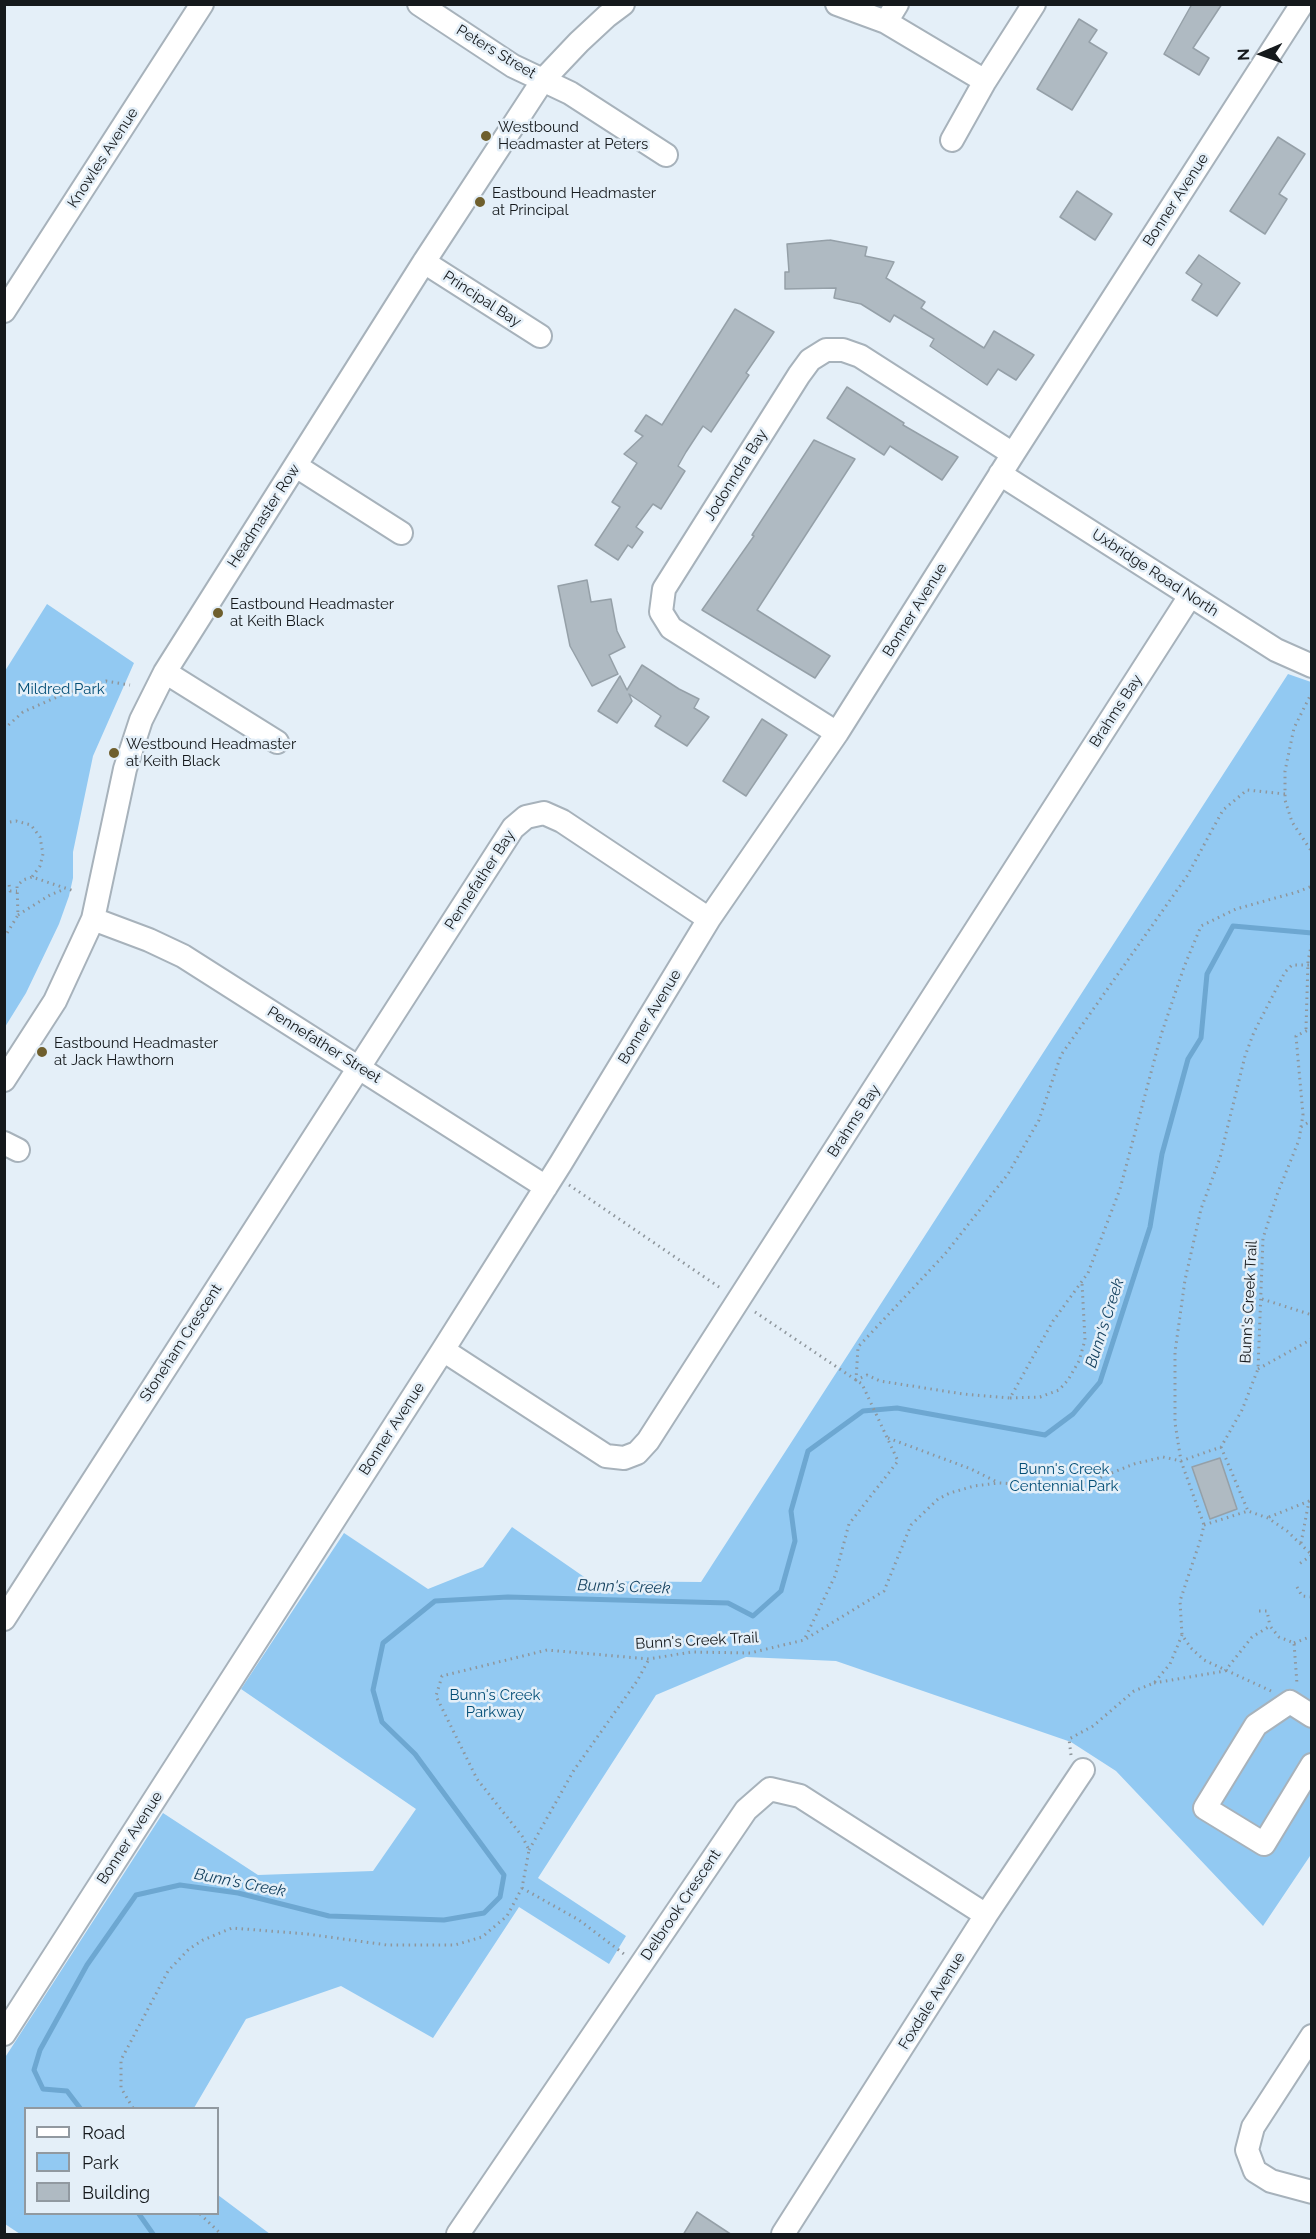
<!DOCTYPE html>
<style>
body{margin:0}
#map{position:relative;width:1316px;height:2239px;overflow:hidden;background:#e4eff8;font-family:Raleway,sans-serif}
canvas{display:block}
.frame{position:absolute;inset:0;border:6px solid #15191c;pointer-events:none}
.legend{position:absolute;left:24px;top:2107px;width:195px;height:108px;box-sizing:border-box;background:#e4eff8;border:2px solid #9199a0;margin:0;padding:8px 10px;list-style:none;font-size:18px;color:#15191c}
.legend li{display:flex;align-items:center;gap:12px;height:30px}
.legend b{width:30px;border:2px solid #9199a0}
.north{position:absolute;left:1232px;top:24px;width:60px;height:60px;-webkit-text-stroke:4px #e4eff8;paint-order:stroke;rotate:268deg;font-size:16px;font-weight:700;line-height:24px;text-align:center;color:#15191c}
.north::after{content:'';display:block;margin:auto;width:21px;height:27px;background:#15191c;clip-path:polygon(50% 0,100% 100%,50% 72%,0 100%)}
</style>
<div id="map">
<canvas width="1316" height="2239"></canvas>
<div class="frame"></div>
<ul class="legend">
<li><b style="height:8px;background:#fff"></b>Road</li>
<li><b style="height:16px;background:#92c9f2"></b>Park</li>
<li><b style="height:16px;background:#afbac2"></b>Building</li>
</ul>
<div class="north">N</div>
</div>
<script>
const c = document.querySelector('canvas').getContext('2d');
c.lineJoin = 'round';
function fill(path, color) {
  c.fillStyle = color;
  c.fill(path, 'evenodd');
}
function poly(rows) {
  const path = new Path2D();
  for (const r of rows) {
    path.moveTo(r[0], r[1]);
    for (let i = 2; i < r.length; i += 2) path.lineTo(r[i], r[i + 1]);
  }
  return path;
}
function strokePath(path, color, width, dash) {
  c.strokeStyle = color;
  c.lineWidth = width;
  c.lineCap = dash ? 'butt' : 'round';
  c.setLineDash(dash || []);
  c.stroke(path);
}
function write(font, color, halo, rows, align = 'center') {
  c.font = font + ' Raleway,sans-serif';
  c.lineWidth = 5;
  c.setLineDash([]);
  c.textBaseline = 'middle';
  c.strokeStyle = halo;
  c.fillStyle = color;
  for (const [text, x, y, turn = 0] of rows) {
    c.save();
    c.translate(x, y);
    c.rotate((+turn || 0) * Math.PI / 180);
    c.textAlign = isNaN(turn) ? turn : align;
    if (halo) c.strokeText(text, 0, 0);
    c.fillText(text, 0, 0);
    c.restore();
  }
}
const green = poly([
 [47,604,134,663,93,756,73,852,73,878,69,896,59,924,26,993,5,1027,5,671],
 [1288,674,1311,682,1312,1853,1263,1926,1116,1771,1071,1742,836,1661,746,1657,656,1695,538,1878,626,1936,609,1964,519,1907,433,2038,341,1986,246,2019,194,2108,26,2108,26,2214,218,2214,218,2195,270,2234,20,2234,5,2224,4,2059,163,1813,258,1875,373,1871,416,1809,241,1689,344,1533,428,1589,483,1567,512,1527,590,1581,701,1582]
]);
const stream = poly([
 [80,2108,67,2091,43,2089,34,2070,40,2050,87,1965,136,1895,180,1885,238,1893,329,1916,444,1920,484,1913,500,1897,504,1875,415,1754,382,1722,373,1690,383,1643,435,1601,508,1597,728,1603,753,1616,781,1591,795,1541,791,1511,808,1451,863,1411,897,1408,1045,1435,1073,1414,1100,1382,1150,1227,1162,1154,1188,1059,1201,1038,1207,974,1233,926,1312,933],
 [139,2214,153,2234]
]);
const building = poly([
 [1192,4,1222,4,1193,48,1209,58,1199,75,1164,54,1192,4],
 [1079,19,1097,30,1089,42,1107,53,1072,110,1037,89,1079,19],
 [1278,137,1305,154,1279,194,1287,199,1265,234,1230,211,1278,137],
 [1077,191,1112,214,1095,240,1060,217,1077,191],
 [830,240,867,247,865,256,894,262,886,278,925,302,921,308,984,348,994,331,1034,355,1016,380,998,369,987,385,930,346,934,339,894,315,890,322,861,304,834,298,836,288,785,289,785,272,789,272,787,244,830,240],
 [1199,255,1240,283,1217,316,1192,300,1202,284,1186,273,1199,255],
 [735,309,774,332,746,373,749,375,711,432,703,426,686,452,678,466,685,471,661,509,653,504,636,527,643,532,632,548,628,545,618,560,595,545,620,507,612,502,637,463,624,454,643,436,635,431,646,415,662,425,735,309],
 [847,387,904,423,903,425,958,457,942,480,890,446,884,455,827,418,847,387],
 [814,440,855,459,757,610,830,656,815,678,702,610,754,536,752,535,814,440],
 [587,580,591,602,611,599,617,631,625,647,609,655,618,674,592,686,570,646,558,586,587,580],
 [642,665,679,689,699,699,694,708,709,717,687,746,655,726,661,716,629,694,632,701,617,723,598,711,620,676,627,690,642,665],
 [762,719,787,735,746,796,723,781,762,719],
 [1220,1458,1237,1509,1210,1519,1192,1467,1220,1458],
 [697,2212,732,2235,683,2235,697,2212]
]);
const path = poly([
 [1312,692,1294,728,1285,771,1285,800,1292,822,1312,852],
 [4,729,23,712,66,693,106,681,130,685],
 [1285,794,1247,790,1223,810,1187,876,1061,1055,1039,1120,1008,1174,945,1254,858,1347,856,1380,867,1375,880,1381,963,1394,1010,1398,1053,1321,1088,1273,1120,1189,1161,1035,1184,967,1201,926,1236,909,1297,892,1312,886],
 [4,823,16,821,31,825,40,837,43,854,40,866,32,877,74,891],
 [4,884,9,884,10,891,17,891],
 [18,915,50,895,65,889],
 [4,938,18,915,17,886,23,880,32,877],
 [1306,1029,1308,961,1312,942],
 [1301,1127,1312,1120],
 [569,1185,722,1289],
 [1262,1299,1312,1315],
 [755,1312,862,1384,898,1461,849,1524,835,1576,805,1638],
 [1258,1369,1312,1339],
 [1010,1398,1040,1397,1059,1390,1068,1380,1079,1361,1085,1340,1082,1283],
 [888,1438,971,1469,997,1482],
 [1221,1447,1248,1511],
 [1269,1517,1312,1500],
 [1204,1525,1248,1511,1268,1518,1287,1531,1312,1555,1299,1564],
 [1301,1543,1309,1501],
 [1297,1587,1302,1596,1312,1597],
 [1259,1611,1267,1611,1270,1626],
 [1294,1643,1312,1636],
 [1154,1683,1225,1671,1252,1637,1270,1626,1279,1637,1294,1643,1297,1684],
 [1271,1691,1204,1660,1191,1648,1182,1635,1180,1601,1201,1538,1204,1525,1181,1461,1175,1423,1175,1352,1185,1280,1201,1209,1220,1158,1245,1056,1254,1032,1285,972,1292,965,1312,965],
 [1071,1755,1069,1739,1093,1726,1134,1691,1154,1683,1170,1664,1182,1635],
 [529,1850,574,1770,637,1681,649,1659],
 [522,1888,579,1920,624,1954],
 [133,2108,121,2088,121,2060,168,1971,189,1949,203,1940,232,1928,307,1934,387,1945,455,1945,482,1937,507,1916,522,1888,529,1850,522,1836,477,1779,436,1696,442,1676,547,1650,649,1659,691,1652,750,1653,804,1640,884,1591,911,1525,938,1499,950,1493,974,1486,999,1483,1061,1486,1089,1482,1134,1464,1163,1457,1181,1461,1221,1447,1242,1410,1258,1369,1263,1238,1278,1192,1299,1140,1301,1127,1303,1115,1296,1036,1312,1028],
 [200,2214,221,2234]
]);
const minor = poly([
 [419,4,513,66,570,93,666,155],
 [837,4,886,22,985,81,1034,4],
 [886,22,897,4],
 [952,140,985,81],
 [424,262,540,336],
 [4,311,202,4],
 [296,466,401,533],
 [1000,474,1276,650,1312,666],
 [165,672,277,742],
 [837,733,671,628,661,612,664,589,799,375,810,360,826,350,843,350,860,356,1013,454],
 [93,919,149,940,183,956,546,1187],
 [4,1080,55,1001,93,919,125,769,141,720,165,672,424,262,543,80,579,42,607,16,623,4],
 [4,1143,18,1150],
 [443,1350,606,1456,624,1458,637,1453,648,1441,1190,596],
 [4,1619,513,828,526,817,544,813,562,821,709,919],
 [1312,1716,1290,1702,1256,1725,1205,1808,1264,1844,1312,1765],
 [4,2034,443,1350,561,1163,709,919,837,733,1013,454,1302,4],
 [1312,2036,1253,2127,1247,2150,1255,2171,1271,2181,1312,2192],
 [458,2234,746,1810,770,1789,800,1796,986,1915],
 [783,2234,986,1915,1083,1770]
]);
const markers = [
 [486,136,6,"#6f5f2d"],
 [480,202,6,"#6f5f2d"],
 [218,613,6,"#6f5f2d"],
 [114,753,6,"#6f5f2d"],
 [42,1052,6,"#6f5f2d"]
];
const streetNames = [
 ["Peters Street",496,52,31],
 ["Knowles Avenue",103,158,-57],
 ["Bonner Avenue",1176,200,-57],
 ["Principal Bay",482,299,33],
 ["Jodonndra Bay",736,475,-58],
 ["Headmaster Row",264,516,-57],
 ["Uxbridge Road North",1155,573,33],
 ["Bonner Avenue",915,610,-58],
 ["Brahms Bay",1116,711,-57],
 ["Pennefather Bay",480,880,-57],
 ["Bonner Avenue",650,1017,-59],
 ["Pennefather Street",324,1045,32],
 ["Brahms Bay",854,1121,-57],
 ["Bunn's Creek Trail",1249,1302,-87],
 ["Stoneham Crescent",181,1343,-57],
 ["Bonner Avenue",392,1429,-57],
 ["Bunn's Creek Trail",697,1641,-3],
 ["Bonner Avenue",130,1838,-57],
 ["Delbrook Crescent",681,1905,-56],
 ["Foxdale Avenue",932,2001,-58]
];
const poiNames = [
 ["Westbound",498,127],
 ["Headmaster at Peters",498,144],
 ["Eastbound Headmaster",492,193],
 ["at Principal",492,210],
 ["Eastbound Headmaster",230,604],
 ["at Keith Black",230,621],
 ["Westbound Headmaster",126,744],
 ["at Keith Black",126,761],
 ["Eastbound Headmaster",54,1043],
 ["at Jack Hawthorn",54,1060]
];
const parkNames = [
 ["Mildred Park",61,689],
 ["Bunn's Creek",1064,1469],
 ["Centennial Park",1064,1486],
 ["Bunn's Creek",495,1695],
 ["Parkway",495,1712]
];
const waterNames = [
 ["Bunn's Creek",1105,1323,-72],
 ["Bunn's Creek",624,1587,2],
 ["Bunn's Creek",240,1883,11]
];
fill(green, '#92c9f2');
strokePath(stream, '#6da7d1', 5);
fill(building, '#afbac2');
strokePath(building, '#95a0a8', 1.5);
strokePath(minor, '#a7b2bb', 26);
strokePath(path, '#8e969c', 3, [1.5, 4.5]);
strokePath(minor, '#fff', 22);
for (const [x, y, r, color] of markers) {
  const dot = new Path2D();
  dot.arc(x, y, r, 0, 2 * Math.PI);
  c.fillStyle = color;
  c.fill(dot);
  strokePath(dot, '#e4eff8', 2);
}
write('15px', '#15191c', '#e4eff8', streetNames);
write('15px', '#15191c', '#e4eff8', poiNames, 'left');
write('15px', '#034e76', '#e4eff8', parkNames);
write('italic 16px', '#14415f', '#e4eff8', waterNames);
</script>
